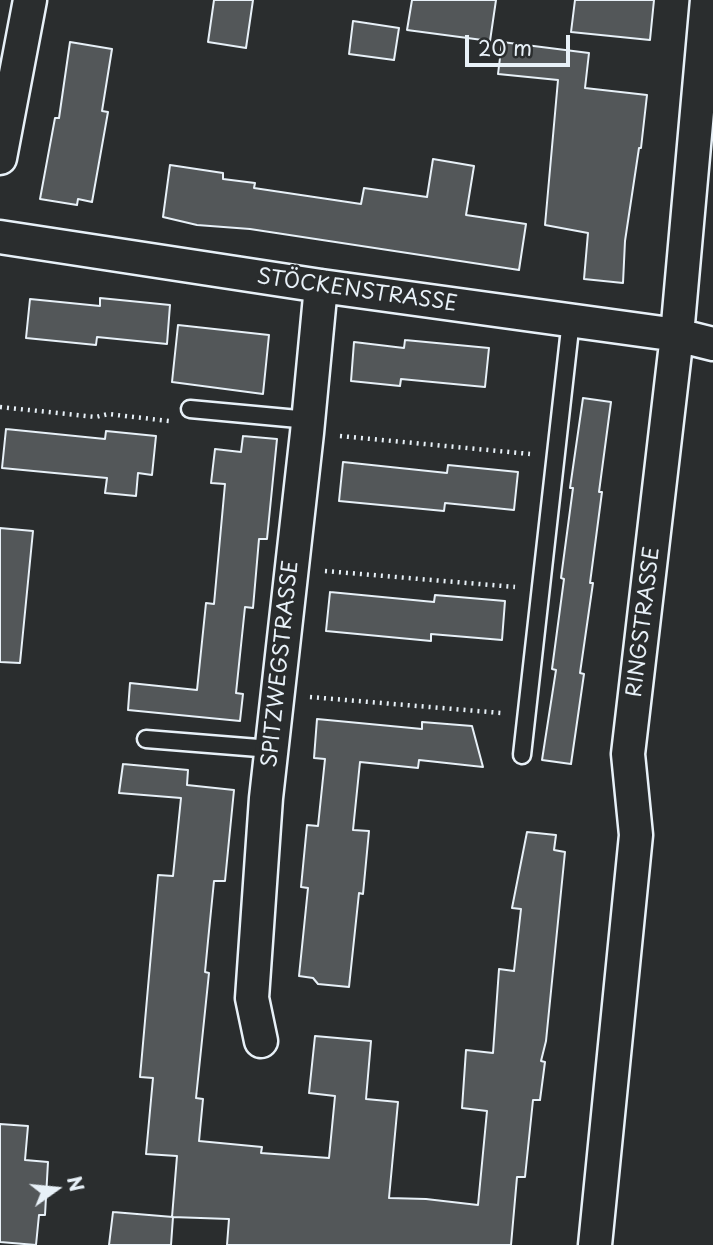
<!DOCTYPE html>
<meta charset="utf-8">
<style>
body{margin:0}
#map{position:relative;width:713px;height:1245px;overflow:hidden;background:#2a2d2e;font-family:"Playpen Sans",sans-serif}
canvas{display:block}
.north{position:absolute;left:21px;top:1154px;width:70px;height:70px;-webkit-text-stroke:5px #2a2d2e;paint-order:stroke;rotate:75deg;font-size:19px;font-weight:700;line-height:28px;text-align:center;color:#e8f1f8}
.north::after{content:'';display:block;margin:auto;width:24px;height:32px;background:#e8f1f8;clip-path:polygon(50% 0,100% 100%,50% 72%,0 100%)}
.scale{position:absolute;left:465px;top:35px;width:105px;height:32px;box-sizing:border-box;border:4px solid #e8f1f8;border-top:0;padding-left:9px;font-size:21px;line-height:24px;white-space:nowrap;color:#e8f1f8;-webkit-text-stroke:5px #2a2d2e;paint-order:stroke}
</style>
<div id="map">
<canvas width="713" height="1245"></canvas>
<div class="north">N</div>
<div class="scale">20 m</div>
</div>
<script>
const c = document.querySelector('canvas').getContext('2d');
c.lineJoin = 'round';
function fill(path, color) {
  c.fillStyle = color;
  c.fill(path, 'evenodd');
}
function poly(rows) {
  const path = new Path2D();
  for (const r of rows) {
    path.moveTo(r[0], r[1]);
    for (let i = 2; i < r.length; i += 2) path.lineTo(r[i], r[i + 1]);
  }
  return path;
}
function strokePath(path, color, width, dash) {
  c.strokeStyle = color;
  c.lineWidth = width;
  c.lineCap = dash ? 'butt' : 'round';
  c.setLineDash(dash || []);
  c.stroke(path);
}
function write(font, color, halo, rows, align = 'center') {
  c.font = font + ' "Playpen Sans",sans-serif';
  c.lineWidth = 5;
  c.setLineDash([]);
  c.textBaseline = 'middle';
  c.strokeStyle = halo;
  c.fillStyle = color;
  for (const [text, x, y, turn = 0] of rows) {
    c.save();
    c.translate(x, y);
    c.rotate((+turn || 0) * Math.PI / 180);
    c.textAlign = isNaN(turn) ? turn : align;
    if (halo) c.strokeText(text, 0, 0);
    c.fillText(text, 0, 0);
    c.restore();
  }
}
const building = poly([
 [214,0,253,0,246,48,208,42,214,0],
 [412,0,496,0,490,41,407,30,412,0],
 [575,0,654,0,650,40,571,32,575,0],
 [353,21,399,28,394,60,349,54,353,21],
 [70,42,112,49,102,111,108,112,92,202,78,199,77,205,40,199,55,118,59,118,70,42],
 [502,42,589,53,585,88,647,95,641,148,639,148,625,241,623,283,584,279,588,233,545,225,558,80,498,74,502,42],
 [433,159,474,166,466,215,526,224,519,270,250,229,197,225,163,217,170,165,223,173,223,179,255,183,254,188,361,204,364,188,427,197,433,159],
 [100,298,170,305,167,344,97,337,96,345,26,338,30,299,100,306,100,298],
 [178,325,269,335,263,394,172,382,178,325],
 [405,340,489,348,485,387,401,379,400,386,351,381,354,342,404,348,405,340],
 [583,398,611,402,599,492,602,492,590,583,593,583,580,673,584,674,571,764,542,760,556,670,552,669,564,579,561,578,573,488,570,488,583,398],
 [6,429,105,439,106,431,156,436,152,475,138,473,136,496,105,493,107,478,2,468,6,429],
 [243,436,277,439,267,539,259,539,253,608,245,607,236,693,243,694,240,721,128,710,130,683,197,690,206,603,214,604,225,484,211,483,215,449,241,452,243,436],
 [343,462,447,473,448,465,518,472,514,510,445,503,444,511,339,501,343,462],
 [0,528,33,531,20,663,0,662,0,528],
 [330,592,434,602,435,595,505,601,502,640,431,634,431,641,326,631,330,592],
 [317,719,422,729,422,722,472,726,483,767,419,760,418,768,360,762,353,830,369,831,363,894,359,893,349,987,318,984,313,978,299,976,308,888,301,887,307,825,318,826,325,759,314,758,317,719],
 [123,764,188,770,187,785,234,790,225,881,214,881,208,941,205,972,209,973,196,1098,203,1099,199,1141,262,1147,261,1153,329,1158,335,1096,309,1093,315,1036,371,1041,366,1099,398,1102,389,1198,426,1199,478,1205,487,1111,462,1108,466,1050,493,1053,499,969,514,971,521,909,512,908,527,832,556,835,554,850,565,852,546,1041,541,1061,545,1062,540,1100,533,1100,525,1177,517,1177,511,1245,227,1245,229,1219,172,1217,177,1156,146,1154,153,1078,140,1077,158,875,173,876,181,798,119,793,123,764],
 [0,1124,28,1126,25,1160,48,1162,45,1215,39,1215,36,1245,0,1242,0,1124],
 [113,1212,173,1217,171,1245,109,1245,113,1212]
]);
const path = poly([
 [0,407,96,417,108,414,169,421],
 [340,436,530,454],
 [325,571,515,587],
 [310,697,501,713]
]);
const lane = poly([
 [190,409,309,420],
 [146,739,271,749],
 [522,755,571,320]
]);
const street = poly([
 [0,158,30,0],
 [0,237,321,286,677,335,713,344],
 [261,1041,252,998,266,798,307,433,321,286],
 [595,1245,636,835,628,754,677,335,707,0]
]);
const streetNames = [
 ["STÖCKENSTRASSE",357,291,8],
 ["RINGSTRASSE",644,622,-83],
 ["SPITZWEGSTRASSE",281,664,-84]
];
fill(building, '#535759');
strokePath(building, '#e8f1f8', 2);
strokePath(lane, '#e8f1f8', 21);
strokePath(street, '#e8f1f8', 37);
strokePath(path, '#e8f1f8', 4.5, [2, 5]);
strokePath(lane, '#2a2d2e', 16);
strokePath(street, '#2a2d2e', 32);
write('21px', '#e8f1f8', '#2a2d2e', streetNames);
</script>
